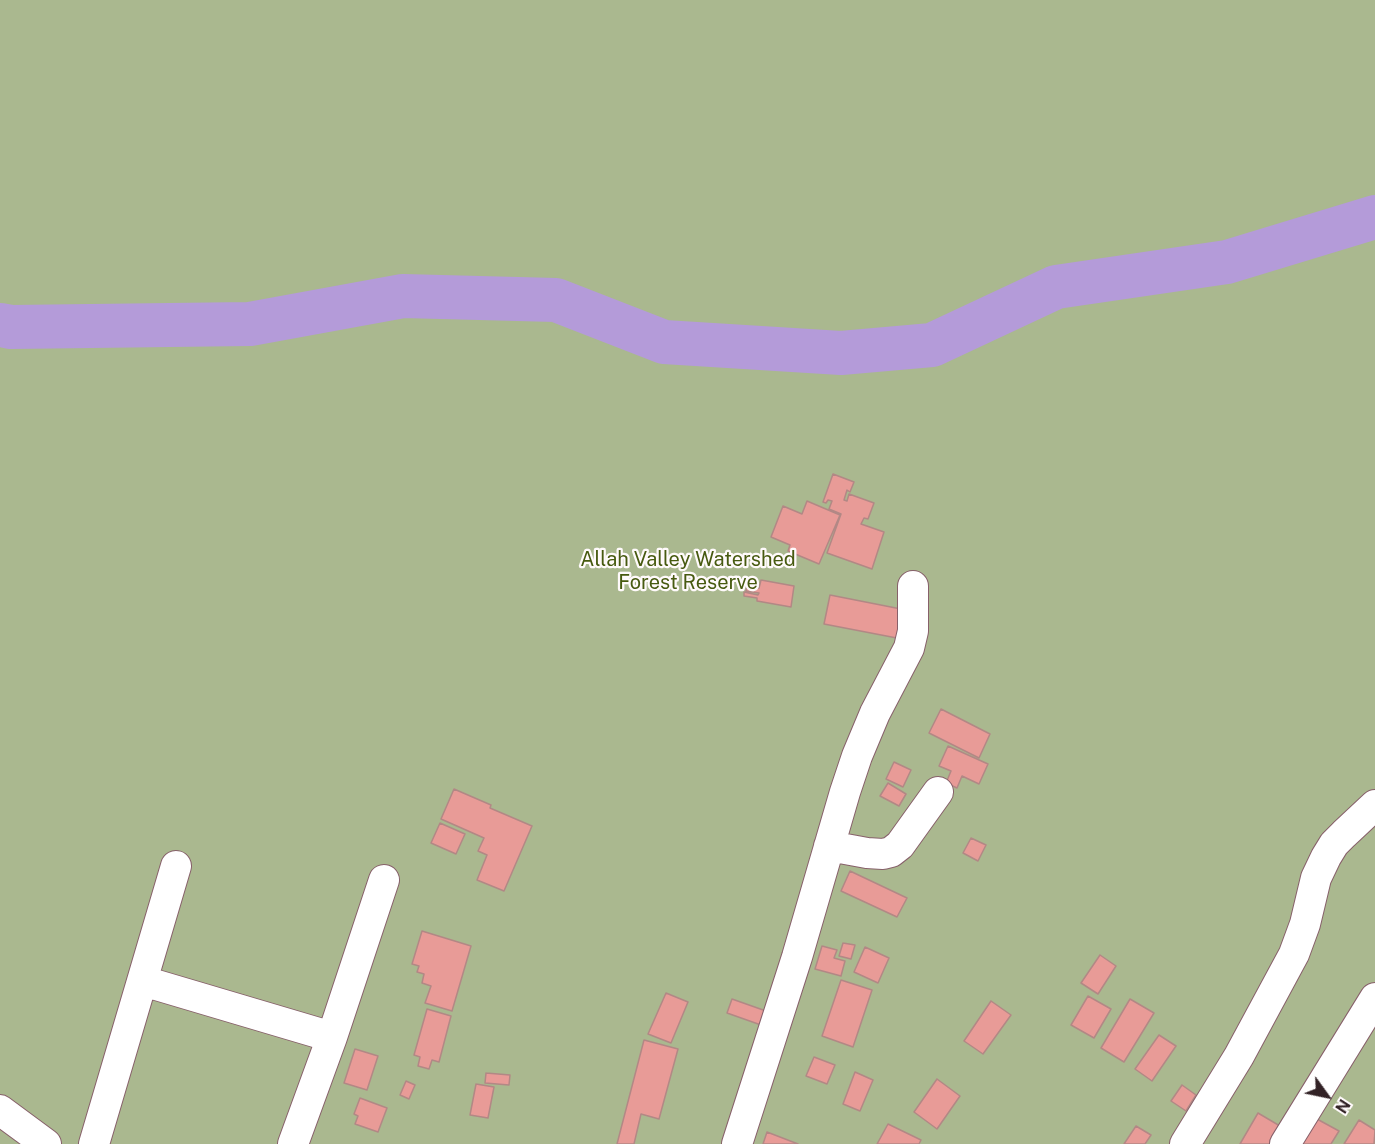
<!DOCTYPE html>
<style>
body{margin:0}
#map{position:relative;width:1375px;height:1144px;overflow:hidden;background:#facdd7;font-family:"Public Sans",sans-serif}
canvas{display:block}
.north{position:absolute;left:1297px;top:1066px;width:60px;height:60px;-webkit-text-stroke:4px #fffafb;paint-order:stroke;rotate:123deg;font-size:16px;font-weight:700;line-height:24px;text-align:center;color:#322226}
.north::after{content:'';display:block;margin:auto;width:21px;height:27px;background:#322226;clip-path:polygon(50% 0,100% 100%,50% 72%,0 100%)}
</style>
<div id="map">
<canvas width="1375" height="1144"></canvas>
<div class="north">N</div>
</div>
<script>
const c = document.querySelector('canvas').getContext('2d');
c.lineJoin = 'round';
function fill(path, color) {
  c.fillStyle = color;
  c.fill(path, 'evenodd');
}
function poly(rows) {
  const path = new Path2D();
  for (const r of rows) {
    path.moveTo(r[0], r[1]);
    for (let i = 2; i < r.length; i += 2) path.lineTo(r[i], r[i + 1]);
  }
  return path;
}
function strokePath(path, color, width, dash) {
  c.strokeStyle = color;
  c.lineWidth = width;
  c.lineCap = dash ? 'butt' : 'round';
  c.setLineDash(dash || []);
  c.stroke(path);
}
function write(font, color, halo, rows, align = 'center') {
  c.font = font + ' "Public Sans",sans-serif';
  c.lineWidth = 4.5;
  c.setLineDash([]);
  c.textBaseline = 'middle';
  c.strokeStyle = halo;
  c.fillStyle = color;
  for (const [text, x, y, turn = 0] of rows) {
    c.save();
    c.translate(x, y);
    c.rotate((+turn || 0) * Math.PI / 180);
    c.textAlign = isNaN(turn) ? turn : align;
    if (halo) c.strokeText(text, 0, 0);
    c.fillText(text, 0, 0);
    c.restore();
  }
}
const green = poly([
 [0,0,1375,0,1375,1144,0,1144]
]);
const river = poly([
 [0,325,11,327,250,324,403,296,556,300,664,342,841,353,932,345,1056,287,1227,262,1375,217]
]);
const building = poly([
 [833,474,854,482,850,492,847,490,844,500,847,501,849,494,874,503,868,519,864,518,861,524,884,532,872,569,827,553,841,514,829,509,832,501,828,500,826,503,823,502,833,474],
 [807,501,840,515,819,564,788,551,790,545,771,537,783,506,802,514,807,501],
 [761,580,794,586,791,607,757,601,757,598,744,596,744,592,758,595,759,593,746,591,747,586,759,588,761,580],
 [830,595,901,609,902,639,824,624,830,595],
 [941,709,990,734,979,758,929,733,941,709],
 [948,746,988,764,979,784,962,776,957,788,946,783,951,771,939,766,948,746],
 [894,762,911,770,903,787,886,779,894,762],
 [888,783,906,794,899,806,880,796,888,783],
 [454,789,491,805,490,808,532,826,504,891,477,880,487,855,478,851,484,838,441,819,454,789],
 [440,823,465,834,456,854,431,843,440,823],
 [971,838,986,845,978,861,963,853,971,838],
 [850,871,907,898,897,917,841,891,850,871],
 [422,931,471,946,452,1011,425,1003,431,986,422,983,424,974,417,972,419,966,412,964,422,931],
 [843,943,855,945,851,959,839,956,843,943],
 [822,946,837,950,834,958,845,961,841,976,815,969,822,946],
 [865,947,889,958,878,983,854,972,865,947],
 [1100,955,1116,966,1098,994,1081,983,1100,955],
 [841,980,872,990,853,1047,822,1036,841,980],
 [666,993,688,1002,671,1043,648,1034,666,993],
 [1088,996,1111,1009,1094,1038,1071,1025,1088,996],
 [732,999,766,1011,761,1025,727,1013,732,999],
 [1130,999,1154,1013,1124,1062,1101,1048,1130,999],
 [991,1001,1011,1015,983,1054,964,1041,991,1001],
 [427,1009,451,1016,439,1062,432,1060,429,1069,418,1066,420,1057,414,1055,427,1009],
 [1159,1035,1176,1046,1152,1081,1135,1069,1159,1035],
 [644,1040,678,1049,659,1119,641,1114,634,1144,617,1144,644,1040],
 [355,1049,378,1056,367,1090,344,1083,355,1049],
 [814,1057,835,1065,827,1084,806,1076,814,1057],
 [855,1072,873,1080,860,1111,843,1104,855,1072],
 [486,1073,510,1075,509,1085,485,1083,486,1073],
 [937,1079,960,1096,937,1129,914,1112,937,1079],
 [406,1081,415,1085,409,1099,400,1095,406,1081],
 [476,1084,494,1087,488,1118,470,1115,476,1084],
 [1182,1085,1196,1095,1186,1111,1171,1101,1182,1085],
 [360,1098,387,1108,378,1132,355,1124,358,1116,354,1114,360,1098],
 [1258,1113,1280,1126,1270,1144,1240,1144,1258,1113],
 [1317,1119,1339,1131,1331,1144,1301,1144,1317,1119],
 [1359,1120,1375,1130,1374,1144,1344,1144,1359,1120],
 [888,1124,921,1140,919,1144,877,1144,888,1124],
 [1136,1126,1151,1135,1145,1144,1124,1144,1136,1126],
 [767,1132,798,1144,763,1144,767,1132]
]);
const minor = poly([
 [829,846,867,853,883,854,891,852,900,845,938,792],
 [143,981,332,1037],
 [0,1110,46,1144],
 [94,1144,176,866],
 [293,1144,332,1037,384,880],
 [737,1144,797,957,845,792,857,756,875,713,909,648,913,631,913,586],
 [1185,1144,1239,1056,1294,954,1305,924,1316,878,1326,857,1334,844,1344,834,1375,805],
 [1285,1144,1375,998]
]);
const parkNames = [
 ["Allah Valley Watershed",688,560],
 ["Forest Reserve",688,583]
];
fill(green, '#aab88f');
strokePath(river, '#b49bd9', 44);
fill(building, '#e89b97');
strokePath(building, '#b28885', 1.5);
strokePath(minor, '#87606a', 32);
strokePath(minor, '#fff', 30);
write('20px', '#475a10', '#fffafb', parkNames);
</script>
